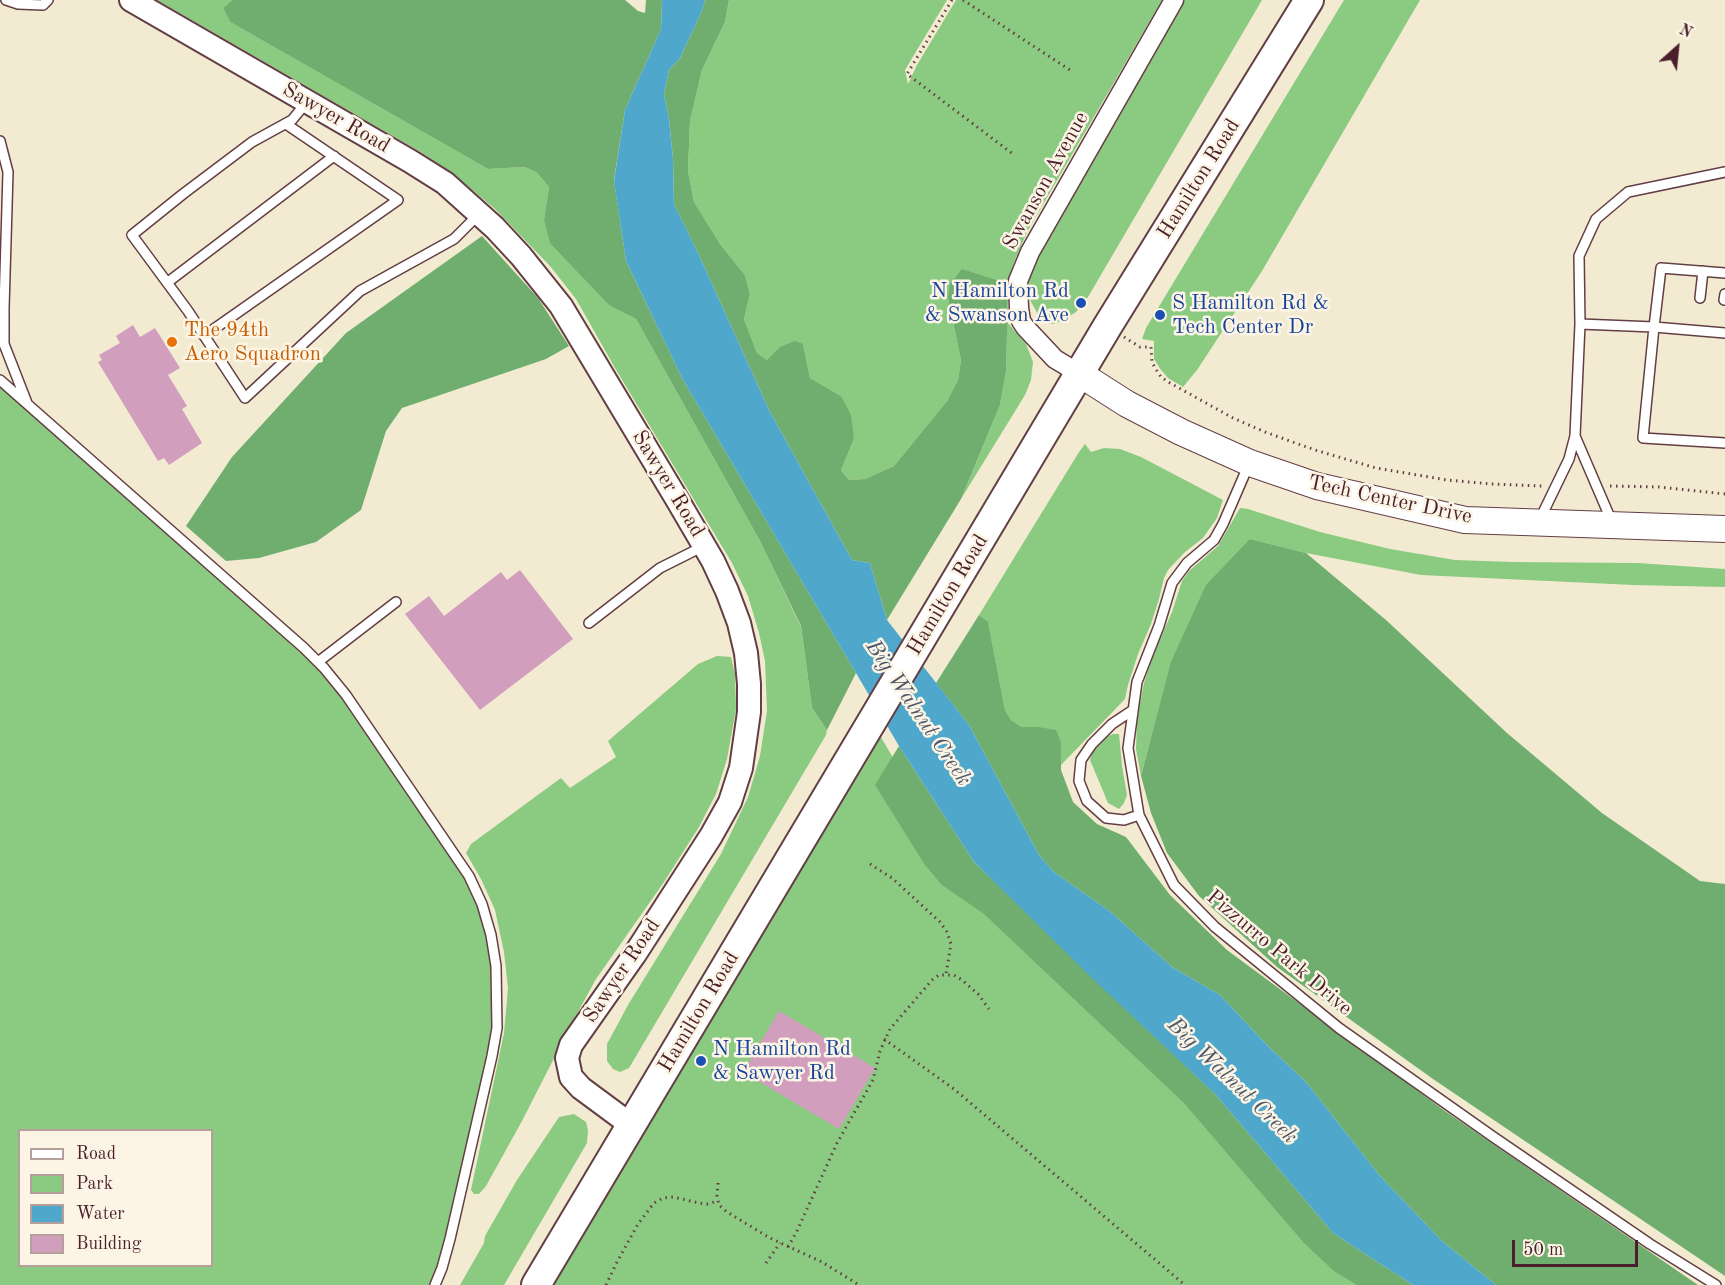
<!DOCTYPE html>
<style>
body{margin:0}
#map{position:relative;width:1725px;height:1285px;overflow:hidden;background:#f3ebd1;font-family:"Old Standard TT",serif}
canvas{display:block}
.legend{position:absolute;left:18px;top:1129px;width:195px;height:138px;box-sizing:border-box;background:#fcf5e5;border:2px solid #b59f9b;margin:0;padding:8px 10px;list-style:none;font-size:18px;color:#4a1f2b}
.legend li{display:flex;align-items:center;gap:12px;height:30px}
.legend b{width:30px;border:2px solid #b59f9b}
.north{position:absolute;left:1647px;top:18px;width:60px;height:60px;-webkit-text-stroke:4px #fcf5e5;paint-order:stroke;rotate:27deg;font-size:16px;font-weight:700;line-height:24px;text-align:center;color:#4a1f2b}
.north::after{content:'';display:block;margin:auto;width:21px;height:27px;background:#4a1f2b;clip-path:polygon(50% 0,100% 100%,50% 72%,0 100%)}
.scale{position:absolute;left:1512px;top:1240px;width:126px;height:27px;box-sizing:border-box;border:3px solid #4a1f2b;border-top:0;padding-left:8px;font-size:18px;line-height:21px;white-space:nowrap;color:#4a1f2b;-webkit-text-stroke:4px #fcf5e5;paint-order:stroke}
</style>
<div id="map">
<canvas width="1725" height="1285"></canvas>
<ul class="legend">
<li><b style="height:8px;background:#fff"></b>Road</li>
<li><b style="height:16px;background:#8aca81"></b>Park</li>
<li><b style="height:16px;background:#4fa8cc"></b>Water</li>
<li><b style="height:16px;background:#d29ebe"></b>Building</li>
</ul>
<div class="north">N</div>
<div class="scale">50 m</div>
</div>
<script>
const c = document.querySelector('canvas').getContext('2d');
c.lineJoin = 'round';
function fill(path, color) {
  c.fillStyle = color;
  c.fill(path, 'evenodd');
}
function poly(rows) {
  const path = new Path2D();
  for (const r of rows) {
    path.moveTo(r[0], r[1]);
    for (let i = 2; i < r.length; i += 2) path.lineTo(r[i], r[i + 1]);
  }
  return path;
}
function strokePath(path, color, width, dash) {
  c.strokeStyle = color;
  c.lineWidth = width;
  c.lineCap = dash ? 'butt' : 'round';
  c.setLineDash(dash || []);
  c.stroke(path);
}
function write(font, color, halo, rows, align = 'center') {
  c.font = font + ' "Old Standard TT",serif';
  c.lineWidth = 5;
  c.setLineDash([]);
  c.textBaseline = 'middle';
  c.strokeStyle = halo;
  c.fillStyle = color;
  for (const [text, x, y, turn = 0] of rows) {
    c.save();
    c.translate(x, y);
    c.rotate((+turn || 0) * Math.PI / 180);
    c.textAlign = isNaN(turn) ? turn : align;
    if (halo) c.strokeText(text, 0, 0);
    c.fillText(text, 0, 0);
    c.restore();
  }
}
const green = poly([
 [157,0,232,0,223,8,230,22,488,169,525,167,537,173,549,187,544,219,610,306,636,319,760,541,801,627,812,708,827,730,826,735,629,1068,620,1072,613,1069,607,1061,607,1044,628,1005,721,854,748,797,760,756,767,711,765,661,759,633,748,596,732,563,615,368,576,299,550,266,495,209,451,172,419,151],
 [729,0,947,0,905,70,908,84,917,65,956,0,1162,0,1027,232,1013,265,1008,291,998,281,948,298,961,360,958,380,947,401,894,466,865,479,849,480,841,470,854,439,841,396,810,378,803,344,767,360,757,353,744,319,750,294,745,275,720,244,694,202,688,171,690,121,702,70,725,22],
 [1182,0,1262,0,1088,297,1076,312,1065,319,1054,324,1047,323,1039,316,1031,302,1028,280,1032,262],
 [1344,0,1420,0,1262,271,1197,370,1183,387,1168,378,1161,370,1154,359,1154,341,1142,339,1146,328],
 [1007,322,1026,344,1033,362,1031,380,1025,395,961,499,1000,405,1006,372],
 [0,380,324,668,469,876,491,935,497,1028,435,1285,0,1285],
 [20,1130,212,1130,212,1266,20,1266],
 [1085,444,1091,452,1104,448,1120,449,1141,457,1223,500,1217,518,1203,538,1185,552,1168,570,1164,578,1159,599,1151,624,1138,654,1128,685,1125,699,1061,765,1061,742,1038,727,1022,727,1011,720,1005,710,988,623,979,615,1079,452],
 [1240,508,1248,509,1320,532,1390,549,1455,560,1512,562,1638,563,1725,569,1725,587,1633,585,1421,575,1306,553,1250,539,1170,664,1141,776,1136,749,1137,719,1144,683,1152,658,1172,612,1182,581,1189,571,1218,546],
 [717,656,731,657,735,674,736,709,727,759,716,794,699,827,664,882,596,979,573,1021,522,1121,486,1186,479,1194,474,1194,471,1190,504,1033,508,988,504,952,495,910,481,879,466,853,471,844,561,778,570,788,616,757,608,741,698,664],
 [872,722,955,863,1386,1285,536,1285],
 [1113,734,1119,734,1122,766,1127,795,1124,803,1119,809,1108,803,1090,760,1092,752,1106,737],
 [574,1114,586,1122,588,1130,587,1143,504,1285,460,1285,484,1243,485,1236,517,1180,559,1117]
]);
const forest = poly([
 [232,0,625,0,638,11,645,13,646,0,662,0,661,29,625,110,614,180,626,261,682,378,856,673,827,730,812,708,801,626,760,541,636,319,610,306,550,243,544,219,549,187,537,173,525,167,488,169,230,22,223,8],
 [705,0,729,0,725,22,702,70,690,121,688,171,694,202,720,244,745,275,750,294,744,319,757,353,767,360,780,347,795,341,803,344,810,378,841,396,851,415,854,439,841,470,849,480,865,479,894,466,947,401,958,380,961,360,948,298,950,284,962,269,999,281,1008,291,1006,372,1000,405,961,499,887,620,870,563,852,560,769,410,698,253,674,204,673,159,669,119,664,94,669,70,680,58,701,13],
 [482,236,538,298,569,346,546,359,402,408,386,431,361,510,316,542,259,558,226,561,186,526,232,457,346,333],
 [1250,539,1306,553,1386,620,1507,733,1602,813,1700,881,1725,884,1725,1276,1433,1079,1277,967,1199,896,1167,853,1151,813,1141,776,1170,664,1206,585],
 [979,615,988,622,1005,710,1011,720,1022,727,1038,727,1056,730,1061,742,1061,770,1073,802,1097,824,1126,837,1170,895,1227,950,1445,1111,1698,1285,1496,1285,1442,1241,1380,1176,1306,1082,1268,1046,1220,995,1172,967,1112,913,1054,872,1039,855,969,725,936,683],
 [899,746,974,862,1216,1095,1333,1233,1413,1285,1357,1285,1334,1271,1304,1243,1184,1103,984,914,942,885,925,865,875,785]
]);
const water = poly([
 [662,0,705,0,701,13,680,58,669,70,664,94,669,119,673,159,674,204,698,253,769,410,852,560,870,563,887,620,969,725,1039,855,1054,872,1112,913,1172,967,1220,995,1268,1046,1306,1082,1380,1176,1442,1241,1496,1285,1413,1285,1333,1233,1216,1095,1093,979,974,862,899,746,682,378,626,261,614,181,625,110,661,29]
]);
const building = poly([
 [133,325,140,337,155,328,180,368,168,375,187,406,182,409,202,443,169,465,164,458,158,461,98,362,102,360,99,355,120,343,116,336],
 [520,570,573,639,480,710,405,614,429,596,444,616,501,572,507,580],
 [779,1011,875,1068,839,1129,743,1072]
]);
const path = poly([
 [952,0,907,74,1013,154],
 [963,0,1070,70],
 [1124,337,1140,347,1151,347,1152,362,1155,368,1161,377,1170,383,1233,418,1265,432,1315,450,1376,468,1447,480,1491,484,1543,486],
 [1610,486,1659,487,1725,494],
 [870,864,892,878,940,922,947,932,951,944,946,974],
 [884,1039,954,1089,1185,1285],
 [718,1183,717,1196,719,1205,727,1212,770,1238,822,1262,859,1285],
 [788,1247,797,1231,837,1143,873,1080,880,1051,890,1029,932,980,939,975,954,975,962,980,978,994,989,1009],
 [766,1263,780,1243],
 [606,1285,616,1264,638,1224,654,1203,663,1198,673,1197,699,1203,707,1204,718,1201]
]);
const service = poly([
 [6,0,18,4,43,5,48,0],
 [306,103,292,120,252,142,183,194,132,235,188,311,245,398,360,291,454,239,479,214],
 [0,141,8,172,4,308,4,344,27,403],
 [1725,172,1628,192,1596,219,1579,256,1580,324,1654,327,1661,268,1725,273],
 [168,282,334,156],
 [1700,298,1703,271],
 [1724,300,1725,294],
 [1725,333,1654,327,1643,438,1725,443],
 [204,336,398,200,286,124],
 [0,380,304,648,324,668,346,695,469,876,482,904,491,935,496,966,497,1028,492,1056,450,1239,442,1268,435,1285],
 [1575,436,1612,522],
 [1249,464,1223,524,1214,540,1187,563,1172,583,1159,626,1137,682,1128,748,1139,815,1174,885,1215,927,1339,1028,1492,1136,1650,1244,1716,1285],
 [1539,521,1569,459,1575,436,1580,324],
 [589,623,660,568,704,546],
 [318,662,396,602],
 [1133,710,1112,724,1092,744,1081,760,1079,781,1087,801,1106,818,1124,820,1139,815]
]);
const minor = poly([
 [1080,374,1055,359,1025,327,1021,321,1019,308,1018,281,1030,252,1174,0]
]);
const tertiary = poly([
 [131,0,410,161,445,183,495,228,521,256,561,306,678,501,713,561,727,591,739,623,746,653,749,684,749,712,741,768,730,802,711,836,635,954,571,1045,567,1058,571,1077,581,1088,631,1125]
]);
const secondary = poly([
 [1080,374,1127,404,1181,432,1250,463,1317,486,1465,520,1725,529]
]);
const primary = poly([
 [536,1285,1107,327,1309,0]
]);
const markers = [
 [1081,303,6,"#1a4fb4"],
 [1160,315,6,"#1a4fb4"],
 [172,342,6,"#e8710a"],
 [701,1061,6,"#1a4fb4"]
];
const streetNames = [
 ["Sawyer Road",336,118,30],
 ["Hamilton Road",1199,179,-58],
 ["Swanson Avenue",1046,181,-61],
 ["Sawyer Road",668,484,59],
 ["Tech Center Drive",1390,500,12],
 ["Hamilton Road",948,595,-59],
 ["Pizzurro Park Drive",1279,953,40],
 ["Sawyer Road",622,971,-56],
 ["Hamilton Road",699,1012,-59]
];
const transitNames = [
 ["N Hamilton Rd",1069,291,"right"],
 ["& Swanson Ave",1069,315,"right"],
 ["S Hamilton Rd &",1172,303],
 ["Tech Center Dr",1172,327],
 ["N Hamilton Rd",713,1049],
 ["& Sawyer Rd",713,1073]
];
const foodNames = [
 ["The 94th",184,330],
 ["Aero Squadron",184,354]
];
const waterNames = [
 ["Big Walnut Creek",918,713,56],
 ["Big Walnut Creek",1232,1081,44]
];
fill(green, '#8aca81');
fill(forest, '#6fae6f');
fill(water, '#4fa8cc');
fill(building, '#d29ebe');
strokePath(service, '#633e44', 12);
strokePath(minor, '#633e44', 21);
strokePath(tertiary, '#633e44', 26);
strokePath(secondary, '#633e44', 28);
strokePath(primary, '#633e44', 32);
strokePath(path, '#633e44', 3, [1.5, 4.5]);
strokePath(service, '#fff', 9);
strokePath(minor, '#fff', 18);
strokePath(tertiary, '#fff', 22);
strokePath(secondary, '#fff', 26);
strokePath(primary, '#fff', 28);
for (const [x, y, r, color] of markers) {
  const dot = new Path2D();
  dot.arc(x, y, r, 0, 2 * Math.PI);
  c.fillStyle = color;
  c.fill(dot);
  strokePath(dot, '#fcf5e5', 2);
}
write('21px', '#4a1f2b', '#fcf5e5', streetNames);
write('21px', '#164399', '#fcf5e5', transitNames, 'left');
write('21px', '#c56008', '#fcf5e5', foodNames, 'left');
write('italic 22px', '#4c566b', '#fcf5e5', waterNames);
</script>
